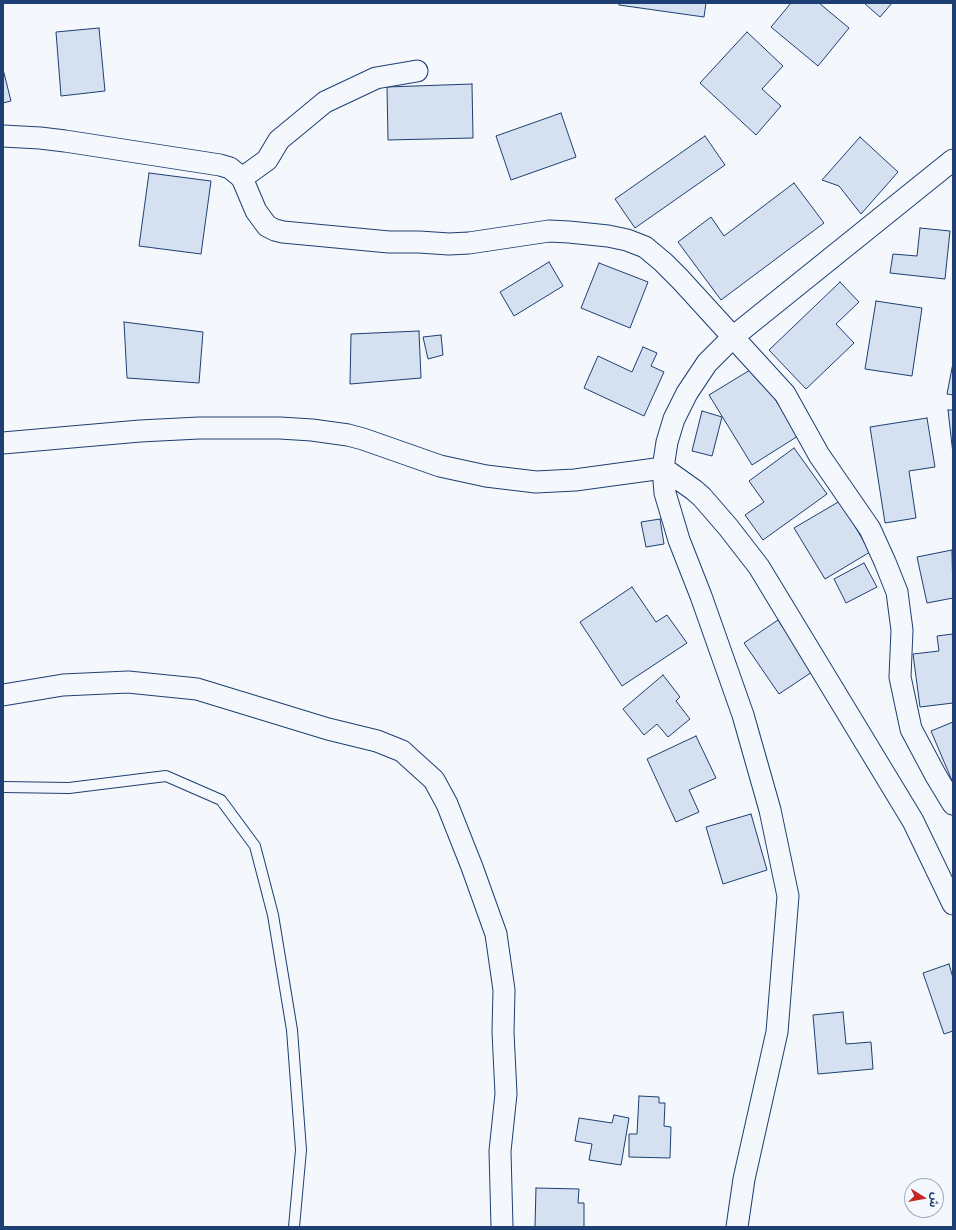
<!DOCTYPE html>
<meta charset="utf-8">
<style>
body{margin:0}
#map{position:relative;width:956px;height:1230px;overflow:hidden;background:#f4f7fb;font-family:Quicksand,"Noto Sans Arabic",sans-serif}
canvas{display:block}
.frame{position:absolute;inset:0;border:4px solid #1d3f73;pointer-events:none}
.north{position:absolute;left:904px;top:1178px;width:40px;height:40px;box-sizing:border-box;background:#f4f7fb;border:1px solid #9eadc5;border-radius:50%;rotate:101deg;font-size:11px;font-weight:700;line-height:16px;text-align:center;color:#1d3f73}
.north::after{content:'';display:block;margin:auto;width:14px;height:18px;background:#c62828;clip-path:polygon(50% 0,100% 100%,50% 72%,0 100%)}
</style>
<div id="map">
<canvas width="956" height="1230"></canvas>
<div class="frame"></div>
<div class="north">ش</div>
</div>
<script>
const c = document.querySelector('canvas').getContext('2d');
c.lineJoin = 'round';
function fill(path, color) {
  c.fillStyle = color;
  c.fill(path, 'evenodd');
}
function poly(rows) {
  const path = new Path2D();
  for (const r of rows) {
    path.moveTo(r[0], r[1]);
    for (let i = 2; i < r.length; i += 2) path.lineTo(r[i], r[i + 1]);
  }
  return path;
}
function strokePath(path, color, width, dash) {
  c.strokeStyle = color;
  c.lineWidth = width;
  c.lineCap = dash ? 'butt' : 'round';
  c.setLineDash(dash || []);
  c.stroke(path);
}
const building = poly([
 [619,3,706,3,704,17,619,5,619,3],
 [791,3,819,3,849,28,818,66,771,27,791,3],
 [864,3,892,3,880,17,864,3],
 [99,28,105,91,61,96,56,32,99,28],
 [747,32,783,66,762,89,781,106,756,135,700,83,747,32],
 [3,69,11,101,3,103,3,69],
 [472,84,473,138,388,140,387,87,472,84],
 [561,113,576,157,511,180,496,136,561,113],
 [705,136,725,165,635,228,615,199,705,136],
 [860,137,898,172,861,214,839,186,822,180,860,137],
 [149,173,211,181,201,254,139,246,149,173],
 [794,183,824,223,721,300,678,242,711,217,724,236,794,183],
 [920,228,950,231,945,279,890,273,893,254,917,256,920,228],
 [549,262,563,286,514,316,500,292,549,262],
 [599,263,648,282,630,328,581,308,599,263],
 [840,282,859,302,836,324,854,343,806,389,769,350,840,282],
 [876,301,922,308,912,376,865,369,876,301],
 [124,322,203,332,199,383,127,378,124,322],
 [419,331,421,378,350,384,351,334,419,331],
 [441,335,443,355,428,359,423,337,441,335],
 [643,347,657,353,651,366,664,372,644,416,584,388,598,356,632,372,643,347],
 [953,363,953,395,947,394,953,363],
 [755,367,798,436,752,465,709,395,755,367],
 [948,410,953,410,953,454,948,410],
 [702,411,722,417,712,456,692,451,702,411],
 [927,418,935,467,909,471,916,518,885,523,870,427,927,418],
 [794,448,827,494,763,540,745,515,764,502,749,481,794,448],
 [840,501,870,552,825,579,794,528,840,501],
 [660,519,664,544,646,547,641,522,660,519],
 [952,550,953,598,927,603,917,557,952,550],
 [864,563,877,587,846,603,834,579,864,563],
 [632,587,656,622,667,615,687,643,622,686,580,622,632,587],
 [778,620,812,672,779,694,744,643,778,620],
 [953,634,953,703,920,707,913,654,939,651,937,636,953,634],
 [663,675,680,697,676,701,690,719,668,737,657,724,644,735,623,709,663,675],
 [953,722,953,783,931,731,953,722],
 [696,736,716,778,689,790,699,812,676,822,647,759,696,736],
 [751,814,767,870,723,884,706,827,751,814],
 [949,964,953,978,953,1031,944,1034,923,973,949,964],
 [843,1012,846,1044,871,1042,873,1069,818,1074,813,1015,843,1012],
 [639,1096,659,1097,659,1103,665,1103,664,1126,671,1127,670,1158,629,1157,629,1134,637,1134,639,1096],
 [614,1115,629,1118,621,1165,589,1160,592,1144,575,1141,579,1118,612,1123,614,1115],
 [536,1188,579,1189,578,1203,584,1203,584,1227,535,1227,536,1188]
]);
const service = poly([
 [3,787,69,788,166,776,221,800,255,846,273,915,292,1030,301,1150,294,1227]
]);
const minor = poly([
 [3,136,40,138,65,141,220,165,230,168,242,178,256,211,267,226,275,230,283,232,389,242,419,242,449,244,469,243,549,231,569,232,608,236,627,240,645,247,663,262,680,279,785,394,819,455,870,529,885,562,897,592,902,630,900,677,911,729,936,776,953,804],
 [242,178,267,160,279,140,325,102,376,78,417,71],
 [3,443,140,431,199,428,280,428,312,430,348,435,363,439,440,466,486,476,536,482,575,480,663,468,694,490,702,497,728,527,759,567,913,821,953,904],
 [3,695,63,685,128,682,197,689,328,729,377,741,402,751,434,780,447,804,472,867,496,934,504,990,503,1032,506,1094,500,1151,502,1227],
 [737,1227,744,1179,777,1032,788,896,770,810,743,715,701,596,679,540,665,493,663,468,667,442,674,419,687,393,707,363,733,337,953,160]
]);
fill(building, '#d5e0f0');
strokePath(building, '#1d3f73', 1);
strokePath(service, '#1d3f73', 12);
strokePath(minor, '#1d3f73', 23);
strokePath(service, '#f4f7fb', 10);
strokePath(minor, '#f4f7fb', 21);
</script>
